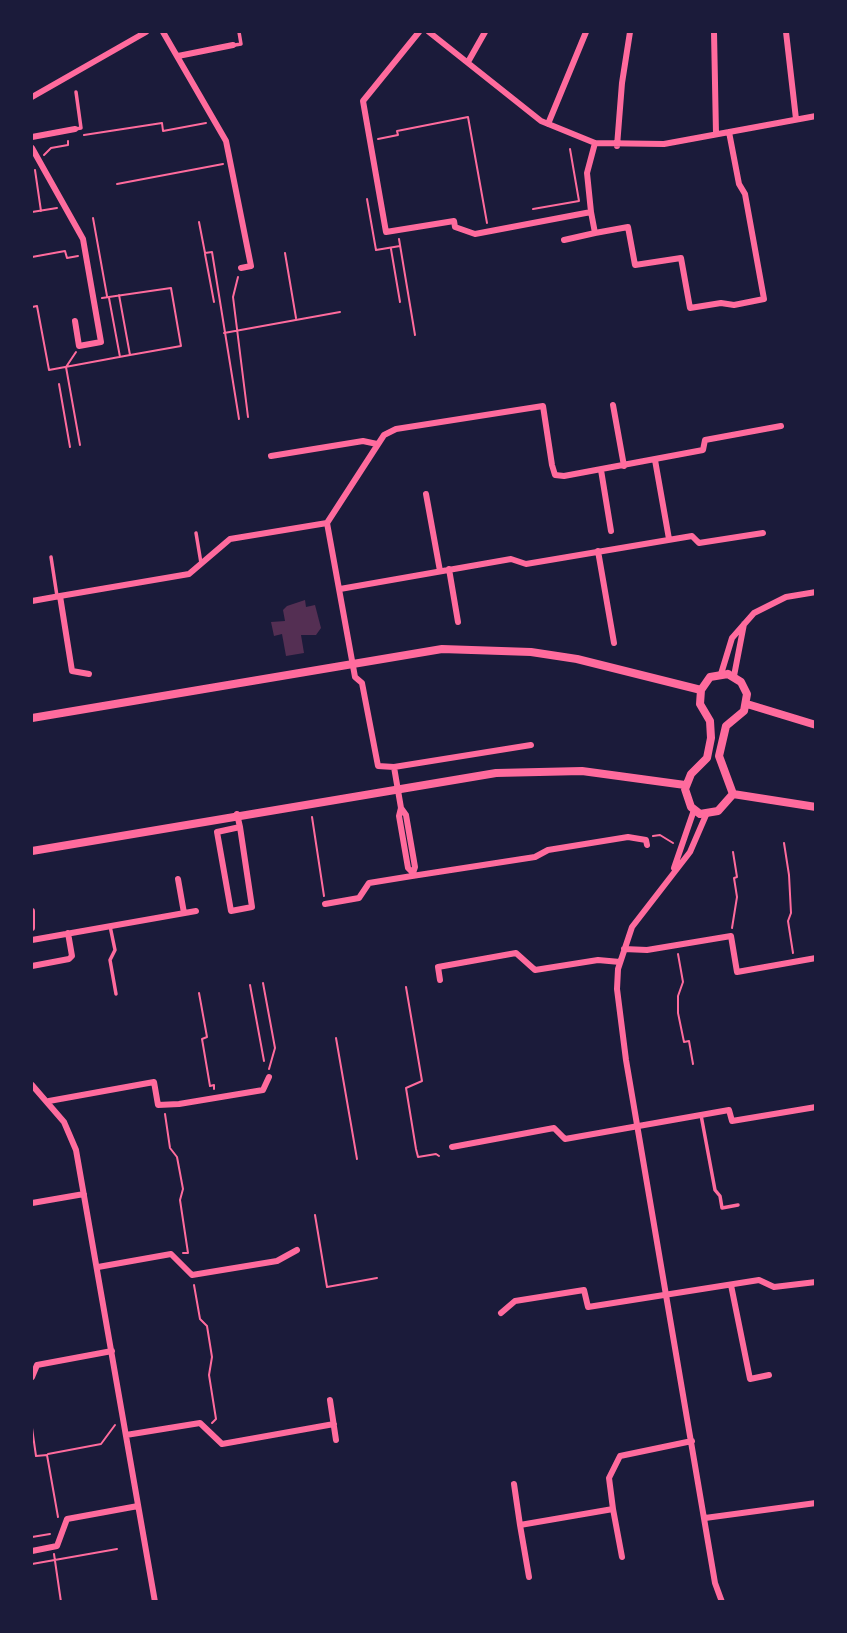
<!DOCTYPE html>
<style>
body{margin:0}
#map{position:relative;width:847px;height:1633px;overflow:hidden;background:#1b1b3a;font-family:"DejaVu Sans",sans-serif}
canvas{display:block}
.frame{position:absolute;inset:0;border:33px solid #1b1b3a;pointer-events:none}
</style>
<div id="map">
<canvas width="847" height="1633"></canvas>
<div class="frame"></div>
</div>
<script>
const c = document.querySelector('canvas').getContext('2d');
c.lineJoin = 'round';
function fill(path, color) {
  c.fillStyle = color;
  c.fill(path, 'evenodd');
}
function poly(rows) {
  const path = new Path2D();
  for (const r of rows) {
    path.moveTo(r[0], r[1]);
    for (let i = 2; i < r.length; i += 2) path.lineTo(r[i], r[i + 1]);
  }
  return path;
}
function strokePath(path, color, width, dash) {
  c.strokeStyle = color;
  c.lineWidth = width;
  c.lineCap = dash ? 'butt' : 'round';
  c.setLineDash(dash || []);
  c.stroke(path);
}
const building = poly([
 [305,600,306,607,315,605,321,628,316,635,301,635,304,653,286,656,282,634,274,636,271,622,285,621,283,610,287,606]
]);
const path = poly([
 [84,135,162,123,163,131,206,123],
 [378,139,398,135,397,131,468,117,487,223],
 [44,155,51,148,68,145,68,141],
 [35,170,41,211],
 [117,184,223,164],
 [367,199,376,250,400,246],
 [533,209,579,201,570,149],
 [32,212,57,208],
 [93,218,107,296],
 [199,222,205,253,212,252,239,419],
 [399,239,415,335],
 [391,249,400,302],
 [285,253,296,318],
 [205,254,214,302],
 [32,257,65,251,67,258,78,256],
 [238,277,233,297,248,417],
 [102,298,171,288,181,346,130,355],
 [109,298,120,357],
 [32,307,37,306,49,370,130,355,119,295],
 [224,333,340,312],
 [76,352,66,367,80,445],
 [59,384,70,447],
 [312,817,324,896],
 [653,836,660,835,673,843],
 [784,843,789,875,791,913,788,921,793,953],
 [732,928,737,897,734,878,737,877,733,852],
 [678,954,683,982,678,996,678,1013,684,1042,689,1041,693,1064],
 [263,983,275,1048,269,1069],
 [250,985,264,1061],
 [406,987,422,1081,406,1088,416,1149,418,1157,436,1154,439,1156],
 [199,993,207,1037,202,1039,210,1086,214,1085,214,1089],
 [336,1038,357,1159],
 [165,1114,170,1148,177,1157,183,1189,180,1200,188,1253,183,1253],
 [315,1215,327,1287,377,1278],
 [194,1285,200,1319,207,1326,212,1357,209,1375,216,1419,212,1423],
 [32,1428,36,1456,47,1455,58,1517],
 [48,1454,101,1444,115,1425],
 [32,1537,50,1534],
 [54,1554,61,1602],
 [32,1564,117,1549]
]);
const service = poly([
 [235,45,241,44,239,32],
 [75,129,81,128,76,92],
 [196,533,201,563],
 [51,557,57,596],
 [110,926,115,950,110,960,116,994],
 [701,1115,715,1190,720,1196,722,1208,738,1205]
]);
const minor = poly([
 [163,32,226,141,251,266,241,268],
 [419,32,363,101,386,232,454,221,455,227,475,234,591,212,595,233,628,227,635,265,681,258,690,308,721,303,734,305,764,299,745,194,739,184,729,132],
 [429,32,541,121,595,143,664,144,816,116],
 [714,32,716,134],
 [786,32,796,119],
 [178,56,233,45],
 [468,62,485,32],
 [32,97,146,32],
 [548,124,586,32],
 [32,137,75,129],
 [617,146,622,83,630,32],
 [32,148,83,239,101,342,79,346,75,321],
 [591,212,587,173,595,143],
 [564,240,595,233],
 [613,405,624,466],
 [271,456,363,441,377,444],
 [655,460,669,539],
 [601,470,611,531],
 [426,494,440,571],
 [327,523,384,435,396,429,543,406,552,465,555,475,564,476,703,450,705,440,781,426],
 [598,551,614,643],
 [449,569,458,622],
 [340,589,511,559,526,564,692,536,699,543,763,533],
 [60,596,189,574,230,539,327,523,355,677,362,683,378,766,394,767,401,808,399,816,408,868,412,872],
 [32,601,60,596,72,671,89,674],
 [721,674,732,638,754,613,786,597,816,592],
 [734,676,744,624],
 [394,767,531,745],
 [237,814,240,827,252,907,231,911,217,832,240,827],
 [706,815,690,852,632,927,618,969,617,989,626,1060,715,1583,722,1602],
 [674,868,694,810],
 [412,876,535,857,548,850,628,837,646,840,647,845],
 [178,879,184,913],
 [325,904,359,898,369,883,412,876,415,867,406,815,401,808],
 [32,911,32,928],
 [32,940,196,911],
 [624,949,647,950,731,936,737,972,816,958],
 [32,966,69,959,72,956,68,933],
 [440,980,438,967,516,953,535,970,598,960,620,962],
 [32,1085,64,1122,76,1150,155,1602],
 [49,1101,154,1082,158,1105,179,1104,263,1090,269,1077],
 [452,1147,554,1128,565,1139,729,1110,732,1121,816,1107],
 [32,1203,84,1194],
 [98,1267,171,1254,192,1275,277,1261,297,1250],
 [731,1285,750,1379,769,1375],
 [501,1313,515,1301,584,1290,588,1307,759,1280,774,1287,816,1282],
 [32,1377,37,1365,112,1351],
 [330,1400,336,1440],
 [126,1435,200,1423,222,1444,334,1424],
 [514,1484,520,1525,613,1509,609,1478,620,1456,692,1441],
 [613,1509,622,1557],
 [705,1518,816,1503],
 [520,1525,529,1577],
 [32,1551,57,1546,67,1519,138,1506]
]);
const tertiary = poly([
 [728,674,741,682,747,694,744,711,726,726,719,756,733,794,718,811,700,814,691,807,685,789,691,774,707,758,711,738,710,721,700,704,701,690,710,677,728,674],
 [747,704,816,725],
 [32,718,442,649,531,652,577,659,701,690],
 [733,794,816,807],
 [32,851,496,773,582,771,685,785]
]);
fill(building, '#542f53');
strokePath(path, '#ff6b9d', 2);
strokePath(service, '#ff6b9d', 3.5);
strokePath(minor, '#ff6b9d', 6);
strokePath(tertiary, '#ff6b9d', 8);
</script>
